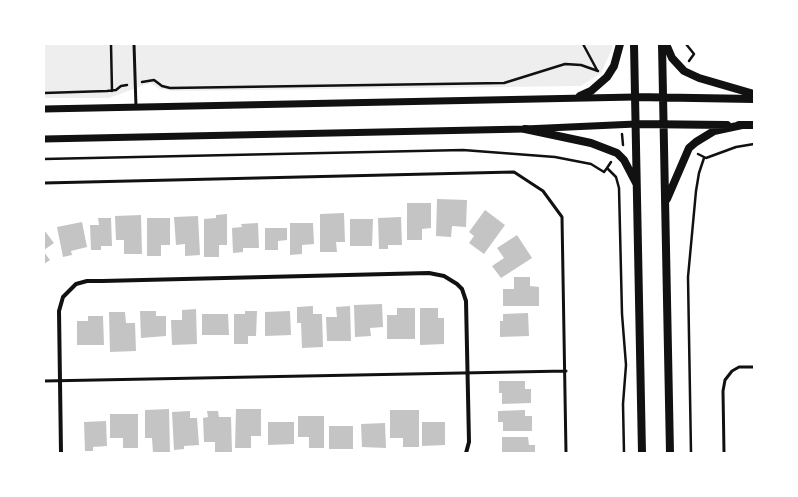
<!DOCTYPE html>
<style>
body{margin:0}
#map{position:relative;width:798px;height:497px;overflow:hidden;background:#fff;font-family:Cabin,sans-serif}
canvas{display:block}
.frame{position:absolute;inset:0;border:45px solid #fff;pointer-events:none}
</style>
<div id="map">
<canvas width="798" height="497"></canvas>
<div class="frame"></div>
</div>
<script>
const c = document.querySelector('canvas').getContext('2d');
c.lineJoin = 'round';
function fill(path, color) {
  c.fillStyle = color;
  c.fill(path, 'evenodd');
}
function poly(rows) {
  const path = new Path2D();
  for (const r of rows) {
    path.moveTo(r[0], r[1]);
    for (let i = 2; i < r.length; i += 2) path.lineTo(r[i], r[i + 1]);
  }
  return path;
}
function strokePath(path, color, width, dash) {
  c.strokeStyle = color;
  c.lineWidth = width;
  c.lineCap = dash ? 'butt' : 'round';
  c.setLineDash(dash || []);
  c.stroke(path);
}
const green = poly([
 [44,44,613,44,612,49,601,73,581,86,173,91,160,89,150,83,109,98,44,98]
]);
const building = poly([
 [437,199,467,200,466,227,452,226,451,237,436,236],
 [407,203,431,203,431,228,422,229,422,240,407,240],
 [485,210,505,225,484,254,469,243,474,236,469,232],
 [344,213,345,242,336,242,337,252,320,252,320,214],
 [227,214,227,245,219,245,219,257,204,257,204,219,216,218,216,215],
 [141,215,142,254,124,254,124,240,116,240,115,216],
 [198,216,200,255,185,256,185,244,176,245,174,217],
 [401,217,402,245,388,245,388,249,379,249,378,218],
 [98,218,111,218,112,246,101,246,101,250,91,250,90,225,99,225],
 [147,218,170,218,170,245,161,245,161,256,147,256],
 [350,219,373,219,372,246,350,246],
 [82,222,87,247,71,251,72,255,63,257,57,227],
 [258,223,259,248,243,248,243,252,233,253,232,228,242,227,241,224],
 [290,223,313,223,314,244,302,245,302,254,290,255],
 [265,228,287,228,287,240,278,241,278,250,265,250],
 [44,230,54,243,44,250],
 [517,235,532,258,501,278,492,266,504,258,497,248],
 [44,252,50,260,44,264],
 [514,277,530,277,530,286,539,287,539,306,503,306,503,289,514,289],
 [382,304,383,327,370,328,371,336,355,337,354,305],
 [313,306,313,314,322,314,323,347,302,348,301,323,297,323,297,307],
 [350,306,351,341,327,341,326,317,337,317,336,307],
 [397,308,415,308,415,339,387,339,387,315,397,315],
 [420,308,438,308,438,318,444,318,444,344,420,345],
 [196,309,197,344,172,345,171,320,182,320,182,310],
 [140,311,156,311,156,316,166,316,166,336,141,338],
 [245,311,257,311,256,336,248,336,248,344,234,344,234,314,245,314],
 [290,311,291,335,265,336,265,312],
 [109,312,125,312,126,323,135,323,136,351,110,352],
 [528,313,529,336,500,337,500,321,503,321,503,314],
 [202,314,228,314,229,335,202,335],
 [88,316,103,316,104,345,77,345,77,321,88,321],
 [499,381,525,381,525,389,531,389,531,403,502,404,502,393,499,393],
 [169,409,170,453,153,453,152,438,145,438,145,410],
 [236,409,261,409,261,436,251,436,251,448,235,448],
 [390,410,419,410,419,447,403,447,403,438,390,438],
 [525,410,525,416,532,416,532,431,503,431,503,422,498,422,498,411],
 [190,411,190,418,197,418,199,445,184,446,184,449,174,450,172,412],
 [207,411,218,411,219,417,231,417,232,452,215,453,215,442,204,442,203,418,208,417],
 [110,414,138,414,138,448,123,448,123,438,110,438],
 [298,416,324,416,324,448,309,448,309,437,298,437],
 [106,421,107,446,93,447,93,451,85,451,84,422],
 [268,422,294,422,294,444,268,445],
 [422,422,445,422,445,445,422,446],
 [385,423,386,448,362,447,361,424],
 [329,426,353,426,353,449,329,449],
 [502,437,528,437,529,445,535,445,535,453,502,453]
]);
const path = poly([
 [111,44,112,91],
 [583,44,597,70],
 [686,44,694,54,689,61],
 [142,82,154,80,162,86,170,88,504,83,565,64,581,65,598,71],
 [44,93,107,91,116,90,121,86,127,85],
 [622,134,623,145],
 [698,154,706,158,736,147,754,144],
 [44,159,463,150,555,157,591,164,604,172,607,168],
 [611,162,607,168,616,177,619,188,622,314,626,365,623,404,624,453],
 [691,453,688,277,696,191,699,173,704,158]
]);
const service = poly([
 [134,44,136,107],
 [44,183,514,172,543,191,562,217,566,453],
 [44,381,566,371],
 [724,453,723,391,725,380,732,371,739,367,754,367]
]);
const minor = poly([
 [61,453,59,311,63,297,76,284,87,281,102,281,429,273,444,276,457,284,462,289,466,301,469,442,466,453]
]);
const tertiary = poly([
 [44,109,635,97],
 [44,139,525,129,636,124]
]);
const secondary = poly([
 [634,44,642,453],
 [662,44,670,453],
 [666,44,672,58,684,71,699,78,754,94],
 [580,96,591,91,607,77,614,66,620,44],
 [635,97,754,99],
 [636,124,727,125],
 [739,125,754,125],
 [525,129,591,143,617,153,624,160,636,183],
 [667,199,689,148,696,142,714,131,742,125]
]);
fill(green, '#eee');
fill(building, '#c4c4c4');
strokePath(path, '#111', 2.5);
strokePath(service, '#111', 3);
strokePath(minor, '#111', 4);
strokePath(tertiary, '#111', 7);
strokePath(secondary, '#111', 8);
</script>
